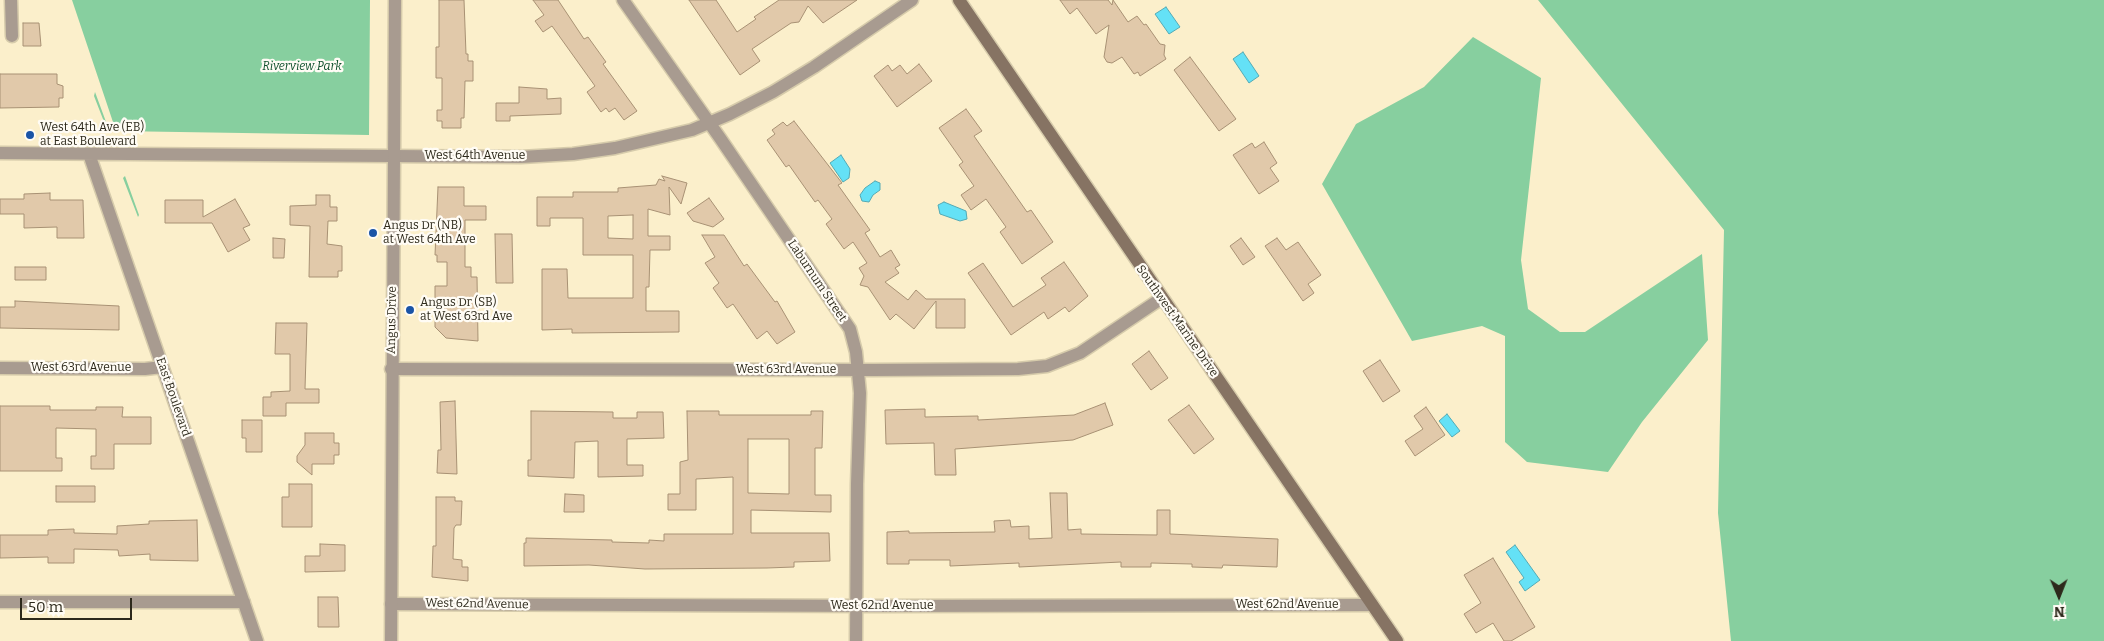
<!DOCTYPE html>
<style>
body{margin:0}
#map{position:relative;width:2104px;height:641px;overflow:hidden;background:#fbefcb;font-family:Bitter,serif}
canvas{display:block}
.north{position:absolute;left:2034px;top:571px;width:50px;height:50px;-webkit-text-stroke:4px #fffcf5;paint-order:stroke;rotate:179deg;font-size:14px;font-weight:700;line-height:20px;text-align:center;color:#2d291b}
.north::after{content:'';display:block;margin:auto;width:18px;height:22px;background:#2d291b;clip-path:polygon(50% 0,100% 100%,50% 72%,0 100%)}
.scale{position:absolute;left:20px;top:598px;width:112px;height:22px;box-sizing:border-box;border:2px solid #2d291b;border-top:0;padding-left:6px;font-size:15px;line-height:18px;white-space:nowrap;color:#2d291b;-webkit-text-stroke:4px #fffcf5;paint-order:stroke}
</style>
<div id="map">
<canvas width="2104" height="641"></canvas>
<div class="north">N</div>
<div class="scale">50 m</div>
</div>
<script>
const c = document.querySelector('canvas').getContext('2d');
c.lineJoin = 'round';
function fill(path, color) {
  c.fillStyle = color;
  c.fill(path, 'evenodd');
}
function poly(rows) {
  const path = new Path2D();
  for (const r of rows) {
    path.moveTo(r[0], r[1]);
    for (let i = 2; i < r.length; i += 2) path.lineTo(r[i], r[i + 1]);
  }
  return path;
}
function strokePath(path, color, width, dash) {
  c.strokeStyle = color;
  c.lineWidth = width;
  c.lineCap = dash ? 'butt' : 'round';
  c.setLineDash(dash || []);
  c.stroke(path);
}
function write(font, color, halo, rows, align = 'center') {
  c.font = font + ' Bitter,serif';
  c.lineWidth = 4.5;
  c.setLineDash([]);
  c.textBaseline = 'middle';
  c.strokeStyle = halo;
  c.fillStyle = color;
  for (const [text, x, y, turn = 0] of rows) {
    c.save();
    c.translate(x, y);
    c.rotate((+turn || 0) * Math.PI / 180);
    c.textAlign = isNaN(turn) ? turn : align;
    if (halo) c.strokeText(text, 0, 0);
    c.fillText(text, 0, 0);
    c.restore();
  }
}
const green = poly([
 [72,0,370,0,369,135,116,131],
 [1538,0,2104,0,2104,641,1731,641,1718,513,1724,230],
 [1473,37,1541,78,1521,260,1528,309,1560,332,1585,332,1702,254,1708,340,1642,422,1608,472,1527,462,1505,442,1505,336,1482,326,1412,341,1322,184,1356,124,1424,87],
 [95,92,109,130,108,132,94,96],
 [125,176,139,215,138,217,123,178]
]);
const water = poly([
 [1166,7,1180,27,1169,34,1155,14,1166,7],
 [1243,52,1259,76,1249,83,1233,59,1243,52],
 [841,155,850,169,849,178,843,182,830,163,841,155],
 [875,181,880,183,880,190,873,195,869,202,862,201,860,195,865,188,875,181],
 [944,202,966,211,967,219,960,221,940,214,938,205,944,202],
 [1447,414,1460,431,1452,437,1439,421,1447,414],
 [1515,545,1540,580,1525,591,1519,582,1524,578,1506,552,1515,545]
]);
const building = poly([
 [439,0,464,0,466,54,468,54,468,61,473,61,473,81,465,81,464,118,461,118,461,128,442,128,442,121,437,121,437,110,442,110,442,78,436,78,436,47,439,47,439,0],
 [533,0,558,0,584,39,588,37,606,62,603,64,637,111,624,120,615,108,609,112,606,108,601,112,587,92,595,86,552,26,543,32,535,21,544,15,533,0],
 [689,0,716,0,737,32,756,19,754,17,779,0,857,0,823,23,808,6,799,22,791,23,752,49,760,61,740,75,689,0],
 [1060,0,1108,0,1112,5,1113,0,1128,22,1137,16,1144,25,1146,24,1160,44,1165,45,1164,55,1166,59,1140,76,1138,72,1134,74,1122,57,1112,63,1107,62,1104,57,1109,25,1096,34,1077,8,1070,14,1060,0],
 [23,23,39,23,41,46,23,46,23,23],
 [1190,57,1236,119,1219,131,1174,70,1190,57],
 [919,64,932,81,897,107,874,76,888,65,892,71,900,65,907,74,919,64],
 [0,74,57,74,57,84,63,86,63,98,59,98,59,107,0,108,0,74],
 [519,87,547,89,547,99,561,98,561,114,510,116,510,121,496,121,496,103,519,103,519,87],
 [966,109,982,131,974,136,1027,212,1031,210,1053,242,1022,264,1000,232,1006,227,986,199,971,210,961,195,974,186,959,165,963,162,939,128,966,109],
 [794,121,842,183,838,185,870,230,865,233,880,257,891,250,900,265,895,268,899,273,885,282,908,300,916,290,926,299,965,299,965,328,936,328,936,301,914,329,896,314,890,320,868,287,860,285,864,276,859,268,867,263,853,242,844,249,826,224,832,219,818,200,815,202,789,165,786,167,767,140,775,134,772,130,783,122,787,126,794,121],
 [1264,142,1277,163,1270,168,1279,181,1259,194,1233,155,1252,143,1255,148,1264,142],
 [662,176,687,183,681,204,669,187,670,215,648,209,648,236,670,236,670,250,650,250,649,287,646,287,646,311,679,311,679,332,572,333,572,329,542,330,542,269,567,269,568,298,633,298,633,255,583,255,583,218,550,218,550,226,537,226,537,197,573,197,573,192,618,192,618,188,656,185,659,179,665,181,662,176],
 [633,215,633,239,608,238,608,216,633,215],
 [438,187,464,187,464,206,486,206,486,220,465,220,465,267,471,267,471,277,477,277,478,341,446,338,435,327,435,286,447,286,447,262,437,262,437,255,435,255,438,187],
 [50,193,50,200,83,200,84,238,57,238,57,227,24,228,24,214,0,214,0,199,24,199,24,194,50,193],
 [316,195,330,195,330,207,337,207,337,221,328,221,327,244,342,246,342,271,338,271,338,277,309,277,310,226,290,225,290,206,316,205,316,195],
 [709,198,724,219,713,227,693,221,687,213,709,198],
 [235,199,250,225,243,228,250,240,228,252,212,223,165,223,165,200,203,200,203,217,235,199],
 [495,234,512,234,513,283,496,283,495,234],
 [702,235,724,235,744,266,747,264,775,302,777,301,795,332,777,344,767,331,757,339,733,304,727,308,713,288,719,283,705,263,715,257,702,235],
 [273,238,285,239,284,258,273,258,273,238],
 [1241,238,1255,257,1243,265,1230,246,1241,238],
 [1277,238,1286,250,1298,242,1321,275,1308,284,1314,293,1303,301,1265,246,1277,238],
 [1064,262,1088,296,1069,312,1065,307,1048,319,1044,312,1011,335,968,273,983,263,1013,307,1046,285,1041,278,1064,262],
 [15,267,46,267,46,280,15,280,15,267],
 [15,301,119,306,119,330,0,328,0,307,15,307,15,301],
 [276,323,307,323,305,389,319,389,319,403,286,403,286,416,263,416,263,397,271,397,271,392,290,391,290,354,275,354,276,323],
 [1149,351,1168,378,1151,390,1132,364,1149,351],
 [1380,360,1400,391,1383,402,1363,371,1380,360],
 [455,401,457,474,437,473,438,450,441,450,440,402,455,401],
 [1105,403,1113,425,1073,440,955,449,956,475,935,475,934,443,886,444,885,410,925,409,925,417,978,416,978,420,1074,415,1105,403],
 [1189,405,1214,439,1194,454,1168,420,1189,405],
 [0,406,50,406,50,410,96,410,96,407,123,407,122,417,151,417,151,444,114,444,114,469,91,469,91,456,96,456,96,429,56,428,56,458,62,458,62,471,0,471,0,406],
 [1426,407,1445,435,1415,456,1405,441,1423,429,1414,416,1426,407],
 [531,411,613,412,613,418,637,418,637,412,663,412,664,438,627,439,627,465,643,465,643,476,598,477,598,441,575,442,574,478,528,476,528,460,531,460,531,411],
 [687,411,719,411,719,415,811,415,811,411,823,411,822,448,815,448,815,495,831,495,831,512,751,510,751,533,829,533,830,561,794,562,794,567,767,568,645,569,589,565,524,566,524,543,526,543,526,538,612,540,612,542,649,543,649,540,664,541,664,534,733,534,733,477,696,479,696,510,668,510,668,494,680,494,680,462,688,460,687,411],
 [748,439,789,439,789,494,748,493,748,439],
 [242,420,262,420,262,452,246,452,246,438,242,438,242,420],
 [305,433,334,433,334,443,339,443,339,455,334,455,334,464,312,464,312,475,297,462,297,456,305,445,305,433],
 [289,484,312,484,312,527,282,527,282,497,289,497,289,484],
 [56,486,95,486,95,502,56,502,56,486],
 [1050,493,1067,493,1068,530,1081,529,1081,534,1157,535,1157,510,1170,510,1170,534,1278,539,1277,567,1223,565,1222,568,1192,567,1192,564,1151,563,1151,567,1121,567,1121,562,1019,567,1019,563,950,566,950,560,909,560,909,564,887,564,887,532,909,531,909,533,995,532,994,521,1010,520,1011,527,1029,526,1029,539,1052,538,1050,493],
 [565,494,584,495,584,512,564,512,565,494],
 [436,497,455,497,455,501,462,501,461,525,456,525,454,528,453,559,462,560,462,567,468,567,468,581,432,577,433,546,436,546,436,497],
 [197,520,198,561,150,560,150,554,119,556,118,550,74,549,74,563,48,563,48,557,0,558,0,535,48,535,48,530,74,529,74,533,117,534,117,526,149,524,149,521,197,520],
 [320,544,345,545,345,571,305,572,305,556,320,556,320,544],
 [1493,558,1535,627,1511,641,1504,641,1493,623,1476,633,1464,614,1481,603,1464,575,1493,558],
 [318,597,338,597,339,627,318,627,318,597]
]);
const minor = poly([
 [11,0,12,36],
 [623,0,720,138,850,329,856,352,860,393,857,484,856,641],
 [0,153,521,157,573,154,615,148,692,130,730,114,773,92,814,67,912,0],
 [89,154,257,641],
 [0,368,145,369,162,367],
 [391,369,873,370,1018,369,1047,366,1080,353,1162,298],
 [0,602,244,602],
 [391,604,878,606,1372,605]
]);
const tertiary = poly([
 [391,641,395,0]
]);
const secondary = poly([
 [959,0,1397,641]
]);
const markers = [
 [30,135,5,"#1a54a6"],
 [373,233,5,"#1a54a6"],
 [410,310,5,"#1a54a6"]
];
const parkNames = [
 ["Riverview Park",302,67]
];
const poiNames = [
 ["West 64th Ave (EB)",40,128],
 ["at East Boulevard",40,142],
 ["Angus Dr (NB)",383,226],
 ["at West 64th Ave",383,240],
 ["Angus Dr (SB)",420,303],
 ["at West 63rd Ave",420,317]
];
const streetNames = [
 ["West 64th Avenue",475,156],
 ["Laburnum Street",817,281,56],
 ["Angus Drive",392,320,-89],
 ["Southwest Marine Drive",1177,321,55],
 ["West 63rd Avenue",81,368],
 ["West 63rd Avenue",786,370],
 ["East Boulevard",173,397,71],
 ["West 62nd Avenue",477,604,1],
 ["West 62nd Avenue",1287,605],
 ["West 62nd Avenue",882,606]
];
fill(green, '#87cf9f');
fill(water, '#64e1f6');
strokePath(water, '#54aab4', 1);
fill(building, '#e1c9aa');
strokePath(building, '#a89174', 1);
strokePath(minor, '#d6cbab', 15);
strokePath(tertiary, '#d6cbab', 15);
strokePath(secondary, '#d6cbab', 15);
strokePath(minor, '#a89b90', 12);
strokePath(tertiary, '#a89b90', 12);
strokePath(secondary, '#867363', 12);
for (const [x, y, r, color] of markers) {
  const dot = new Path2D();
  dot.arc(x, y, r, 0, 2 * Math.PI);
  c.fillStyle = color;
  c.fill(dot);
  strokePath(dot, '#fffcf5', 2);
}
write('italic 12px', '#0f4f2c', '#fffcf5', parkNames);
write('12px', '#2d291b', '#fffcf5', poiNames, 'left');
write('12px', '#2d291b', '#fffcf5', streetNames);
</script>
